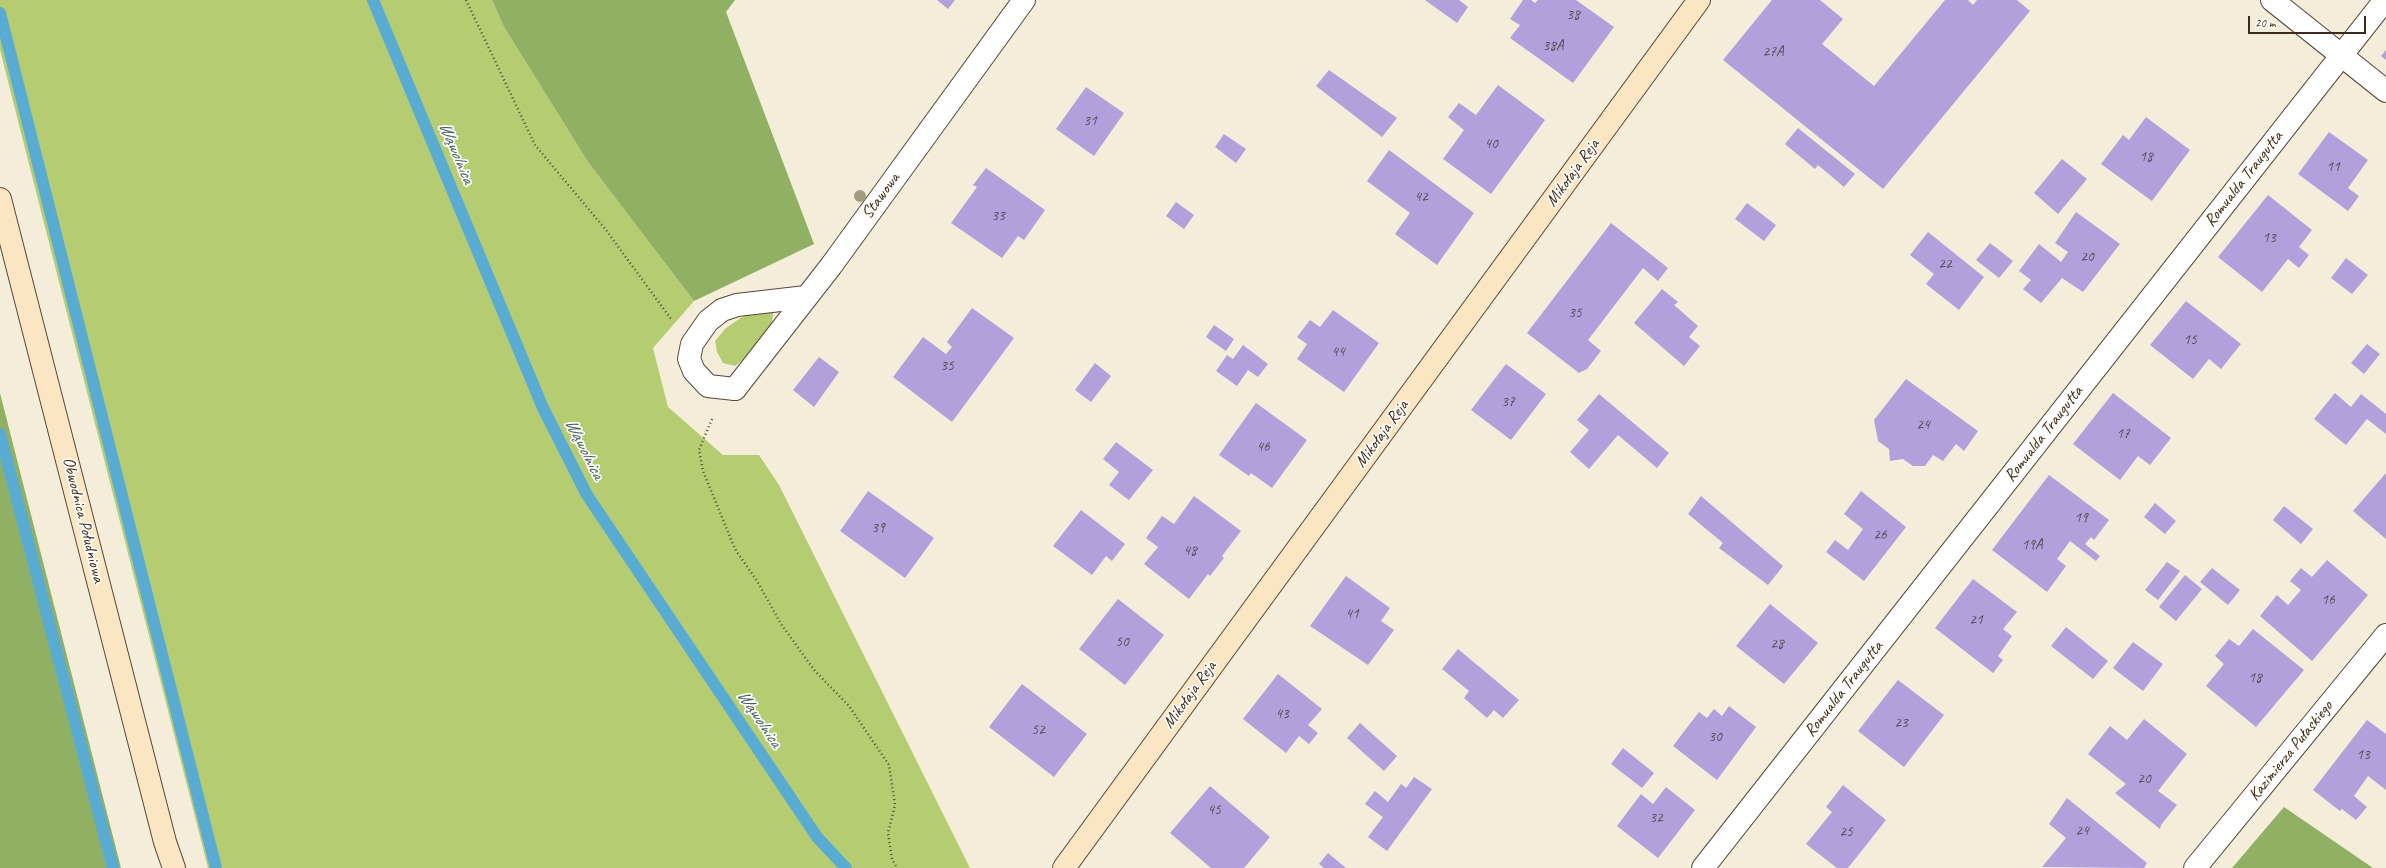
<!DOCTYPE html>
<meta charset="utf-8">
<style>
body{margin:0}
#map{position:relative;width:2386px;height:868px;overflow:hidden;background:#f4edd9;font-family:Caveat,sans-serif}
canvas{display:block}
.scale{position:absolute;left:2248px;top:16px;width:118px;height:18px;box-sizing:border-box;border:2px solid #3b2a1e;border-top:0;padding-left:5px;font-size:12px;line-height:14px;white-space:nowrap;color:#3b2a1e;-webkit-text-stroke:3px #fdfcf7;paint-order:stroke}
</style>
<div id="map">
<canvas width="2386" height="868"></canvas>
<div class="scale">20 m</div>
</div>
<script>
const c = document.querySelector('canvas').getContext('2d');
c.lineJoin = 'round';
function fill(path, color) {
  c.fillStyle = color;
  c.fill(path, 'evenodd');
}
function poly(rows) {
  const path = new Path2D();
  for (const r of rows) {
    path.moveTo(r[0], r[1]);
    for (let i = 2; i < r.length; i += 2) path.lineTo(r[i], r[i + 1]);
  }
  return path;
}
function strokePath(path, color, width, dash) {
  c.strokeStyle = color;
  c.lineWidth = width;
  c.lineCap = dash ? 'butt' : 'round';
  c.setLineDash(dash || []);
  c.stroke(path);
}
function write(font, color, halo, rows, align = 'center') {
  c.font = font + ' Caveat,sans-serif';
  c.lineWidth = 3.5;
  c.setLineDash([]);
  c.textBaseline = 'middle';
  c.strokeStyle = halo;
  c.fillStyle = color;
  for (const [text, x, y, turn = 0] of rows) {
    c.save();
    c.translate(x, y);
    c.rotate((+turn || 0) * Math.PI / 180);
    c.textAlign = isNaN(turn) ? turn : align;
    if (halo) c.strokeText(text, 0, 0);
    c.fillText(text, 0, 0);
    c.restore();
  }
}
const green = poly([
 [0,0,492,0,504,27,588,162,694,301,653,348,668,407,723,455,759,455,779,485,970,868,208,868,0,50],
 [762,310,773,313,772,324,746,357,735,366,723,363,717,352,715,341,726,328,742,317]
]);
const forest = poly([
 [492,0,735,0,726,12,814,244,694,301,588,162,504,27],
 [0,393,121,868,0,868],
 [2284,807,2373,868,2232,868]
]);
const stream = poly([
 [373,0,543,408,587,495,817,837,846,868],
 [0,13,216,868],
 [0,434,113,868]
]);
const building = poly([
 [937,0,955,0,948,9],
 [1425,0,1459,0,1468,7,1457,23],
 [1523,0,1531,0,1535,3,1538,0,1576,0,1614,27,1573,83,1510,38,1520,25,1510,19],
 [1772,0,1820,0,1843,19,1822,44,1874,86,1945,0,1968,0,1973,5,1977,0,2017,0,2030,11,1883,189,1723,60],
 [2386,50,2386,60,2381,56],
 [1329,70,1397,118,1382,137,1316,86],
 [1498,85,1545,120,1491,194,1443,159,1464,130,1448,117,1459,103,1476,115],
 [1086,87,1124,113,1094,156,1056,129],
 [2146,117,2190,150,2152,201,2101,164,2123,135,2129,140],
 [1798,128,1855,174,1844,187,1818,165,1815,169,1785,144],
 [2329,132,2368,160,2348,188,2359,196,2348,211,2298,174],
 [1224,134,1246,149,1236,163,1215,147],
 [1389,150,1474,213,1437,265,1395,234,1410,213,1367,181],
 [2062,159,2087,179,2058,214,2034,193],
 [986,168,1045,210,1024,240,1018,236,1002,258,951,223,977,187,973,185],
 [2268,195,2312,230,2299,247,2309,255,2299,268,2288,259,2262,292,2218,257],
 [1176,202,1194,215,1184,229,1166,216],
 [1747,203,1776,225,1764,241,1735,219],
 [2076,212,2120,244,2083,292,2062,278,2041,303,2023,289,2031,280,2019,271,2039,244,2061,262,2068,252,2055,243],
 [1611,223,1668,268,1658,281,1643,268,1588,340,1601,351,1587,369,1579,373,1527,333],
 [1928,232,1984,277,1959,310,1926,284,1934,274,1910,255],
 [1990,243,2013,261,1999,278,1976,260],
 [2346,258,2368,275,2352,294,2331,278],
 [1662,289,1678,302,1674,305,1698,326,1689,337,1700,346,1684,366,1634,323],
 [2186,301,2241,344,2221,369,2209,359,2193,379,2150,345],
 [972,308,1014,338,952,422,893,377,923,337,946,354,952,347,947,342],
 [1333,310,1379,343,1344,392,1297,359,1307,344,1297,337,1310,320,1320,327],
 [1214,325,1234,339,1226,351,1206,337],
 [2367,344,2380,354,2364,374,2351,363],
 [1243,345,1268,364,1258,377,1248,370,1237,386,1216,371,1227,355,1233,359],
 [819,357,839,372,814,407,793,390],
 [1095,363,1111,376,1091,402,1075,390],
 [1506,364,1546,394,1511,440,1471,410],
 [1906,379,1978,431,1964,451,1956,444,1943,461,1933,455,1925,466,1913,466,1903,459,1890,461,1889,449,1878,441,1874,420],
 [2113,393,2171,438,2150,465,2138,456,2120,480,2073,444],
 [2335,393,2351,407,2361,394,2386,414,2386,434,2367,419,2346,445,2314,419],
 [1599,394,1669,453,1657,468,1618,435,1589,469,1570,452,1589,430,1577,420],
 [1256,403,1307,440,1272,488,1251,473,1249,476,1219,455],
 [1116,442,1153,470,1129,500,1109,485,1119,472,1103,459],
 [2386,473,2386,539,2353,511],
 [2049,475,2109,520,2094,540,2091,537,2085,544,2100,556,2096,561,2070,541,2057,559,2066,566,2047,592,1992,550],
 [868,491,934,538,905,578,840,531],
 [1861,491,1906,527,1864,581,1826,552,1835,540,1848,550,1863,529,1844,514],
 [1194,496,1241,531,1222,556,1224,558,1210,576,1208,574,1189,599,1144,564,1158,547,1146,538,1162,516,1174,524],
 [1701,496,1783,566,1768,585,1719,548,1723,543,1688,514],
 [2155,503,2176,521,2165,534,2144,517],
 [2284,506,2313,529,2301,544,2273,520],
 [1081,510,1125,544,1112,561,1106,556,1092,575,1053,546],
 [2327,560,2368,595,2312,661,2260,616,2277,595,2288,605,2301,590,2290,581,2301,568,2312,577],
 [2167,562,2180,571,2158,600,2145,590],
 [2212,568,2240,590,2228,605,2200,582],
 [2185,575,2202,589,2176,621,2159,607],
 [1346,576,1390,608,1381,621,1394,630,1368,665,1310,626],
 [1973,579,2017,612,2003,629,2012,636,1998,656,2003,660,1993,673,1935,628],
 [1118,599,1164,635,1125,685,1079,649],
 [1770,604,1818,643,1784,684,1736,646],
 [2066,627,2108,661,2093,679,2051,646],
 [2253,629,2304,670,2256,727,2206,686,2224,664,2215,656,2229,639,2239,646],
 [2133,642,2163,664,2143,691,2113,668],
 [1458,649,1519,700,1503,718,1494,710,1487,718,1464,698,1469,691,1442,669],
 [1278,674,1322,709,1308,725,1318,733,1309,744,1299,736,1286,753,1243,719],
 [1898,680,1944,715,1904,767,1858,731],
 [1022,684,1087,734,1054,777,989,727],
 [1729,706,1756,727,1717,780,1673,746,1699,712,1707,718,1714,709,1722,716],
 [2144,719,2187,754,2158,791,2177,805,2161,825,2160,829,2115,793,2126,784,2088,754,2110,726,2127,740],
 [2367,720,2386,734,2386,790,2368,776,2354,796,2367,807,2356,820,2342,809,2340,811,2313,790],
 [1360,723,1397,756,1384,771,1347,738],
 [1623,748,1654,773,1642,788,1611,764],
 [1414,777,1432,789,1387,851,1368,837,1383,817,1365,804,1375,791,1388,802,1401,784,1406,788],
 [1843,785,1886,820,1848,868,1837,868,1806,844,1832,812,1826,807],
 [1210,786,1270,837,1244,868,1211,868,1170,833],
 [1666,787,1695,810,1658,858,1617,826,1641,794,1653,804],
 [2067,798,2147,863,2144,868,2042,867,2066,838,2049,824],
 [1328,853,1346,868,1324,868,1319,864]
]);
const path = poly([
 [466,0,535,145,606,230,671,319],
 [712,419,699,450,703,471,735,549,757,581,781,624,815,671,849,706,889,765,895,805,888,833,892,859,897,868]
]);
const lane = poly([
 [735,389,708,386,694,371,689,359,692,344,708,321,722,310,737,305,806,297]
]);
const street = poly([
 [2272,0,2386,91],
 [735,389,831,266,1024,0],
 [1703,868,2385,0],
 [2195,868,2386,635]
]);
const secondary = poly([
 [0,199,165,842,174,868],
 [1064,868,1699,0]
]);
const trees = [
 [860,196]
];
const numberNames = [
 ["38",1573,15],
 ["38A",1553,46],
 ["27A",1773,52],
 ["31",1090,121],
 ["40",1491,144],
 ["18",2146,157],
 ["11",2333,167],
 ["42",1421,197],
 ["33",998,216],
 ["13",2269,238],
 ["20",2087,257],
 ["22",1945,264],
 ["35",1575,313],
 ["15",2190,340],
 ["44",1338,352],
 ["35",947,366],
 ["37",1508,402],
 ["24",1923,425],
 ["17",2123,434],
 ["46",1263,447],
 ["19",2081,518],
 ["39",878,528],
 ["26",1880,535],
 ["19A",2032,545],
 ["48",1190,551],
 ["16",2328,600],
 ["41",1352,614],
 ["21",1976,620],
 ["50",1122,642],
 ["28",1777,644],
 ["18",2255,678],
 ["43",1282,714],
 ["23",1901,723],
 ["52",1038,730],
 ["30",1715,737],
 ["13",2363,755],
 ["20",2144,779],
 ["45",1214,810],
 ["32",1656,818],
 ["24",2082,831],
 ["25",1846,832]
];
const streetNames = [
 ["Mikołaja Reja",1573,173,-54],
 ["Romualda Traugutta",2244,179,-52],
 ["Stawowa",881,196,-54],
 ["Mikołaja Reja",1382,434,-54],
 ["Romualda Traugutta",2044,434,-52],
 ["Obwodnica Południowa",83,520,76],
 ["Romualda Traugutta",1844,689,-52],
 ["Mikołaja Reja",1190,695,-54],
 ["Kazimierza Pułaskiego",2291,751,-51]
];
const waterNames = [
 ["Wąwolnica",456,153,67],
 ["Wąwolnica",584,449,63],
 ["Wąwolnica",759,719,56]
];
fill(green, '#b6cc71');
fill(forest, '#90b063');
strokePath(stream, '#58acd4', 12);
fill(building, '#b0a1dd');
strokePath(lane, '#57473a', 24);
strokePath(street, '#57473a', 24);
strokePath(secondary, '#57473a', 24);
strokePath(path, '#57473a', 2.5, [1, 3]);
strokePath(lane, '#fff', 22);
strokePath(street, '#fff', 22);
strokePath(secondary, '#fbe6c4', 22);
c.fillStyle = '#a39d80';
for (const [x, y] of trees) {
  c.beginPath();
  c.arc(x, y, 6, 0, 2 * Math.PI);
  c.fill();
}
write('15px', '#58484e', null, numberNames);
write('17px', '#3b2a1e', '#fdfcf7', streetNames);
write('italic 18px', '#475e67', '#fdfcf7', waterNames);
</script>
